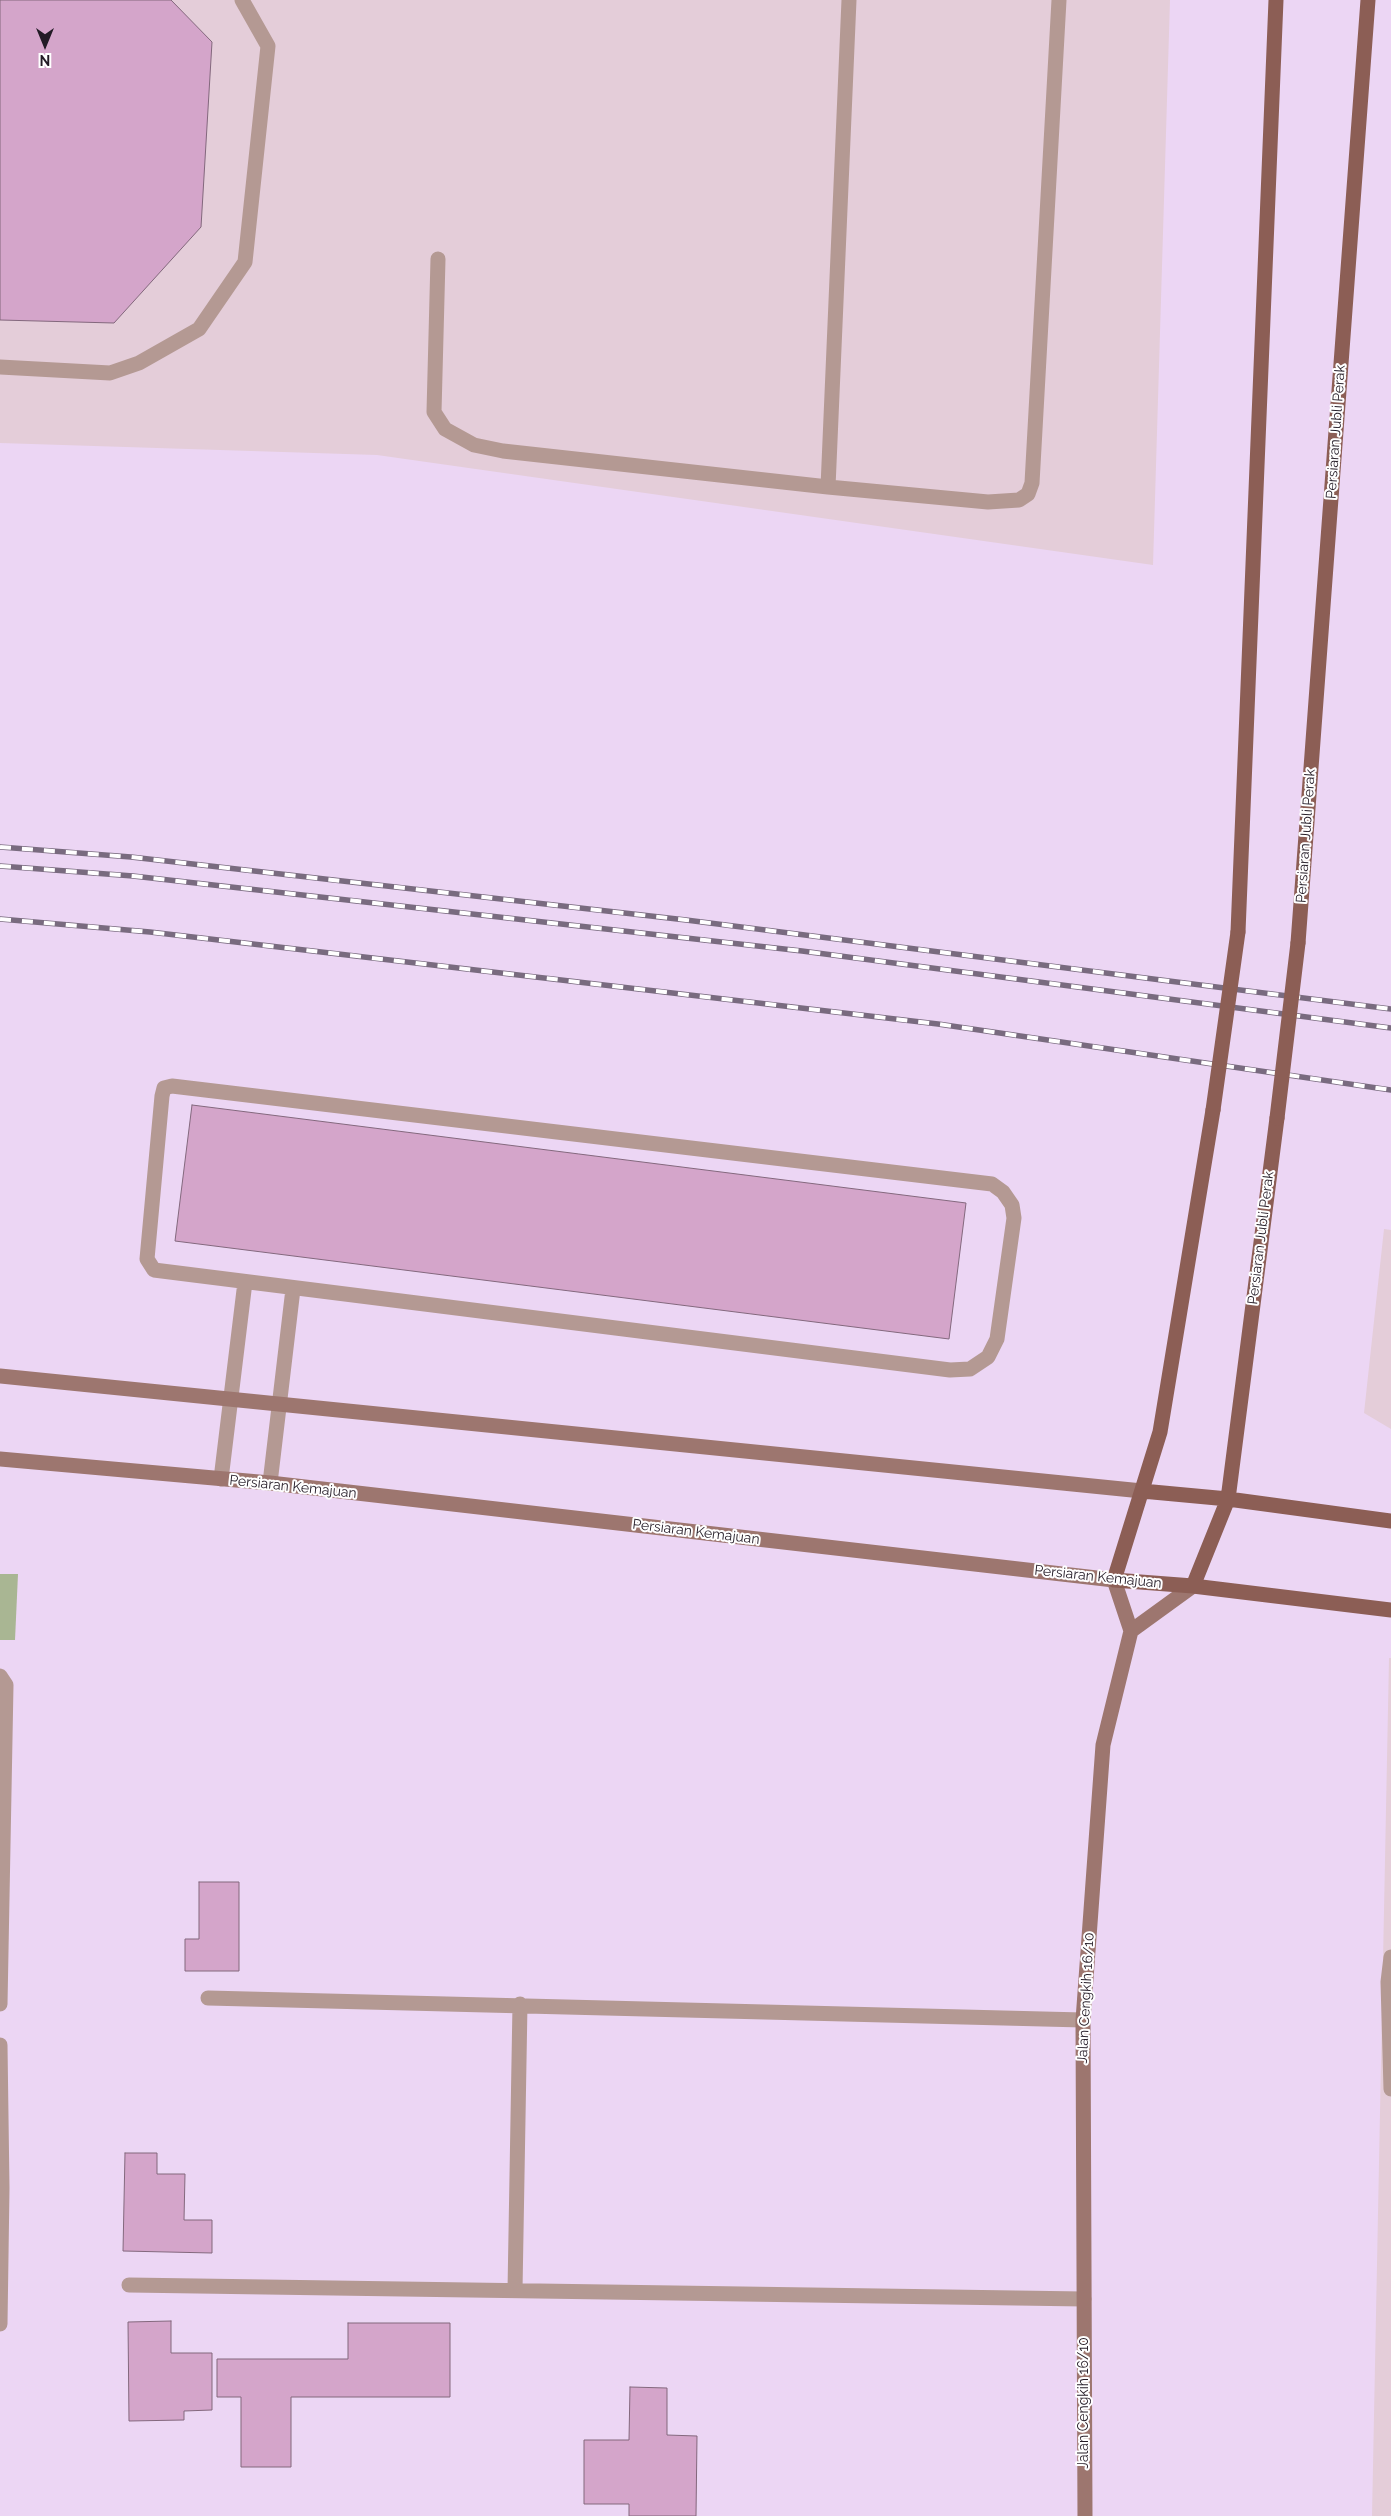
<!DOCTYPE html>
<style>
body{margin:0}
#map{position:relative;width:1391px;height:2516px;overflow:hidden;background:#ecd6f4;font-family:Raleway,sans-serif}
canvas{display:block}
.north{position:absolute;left:20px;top:20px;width:50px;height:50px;-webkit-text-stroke:4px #fff;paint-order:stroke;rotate:180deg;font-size:14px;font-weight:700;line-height:20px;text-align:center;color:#231b26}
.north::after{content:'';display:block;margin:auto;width:18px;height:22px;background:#231b26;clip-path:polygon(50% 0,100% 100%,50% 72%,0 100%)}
</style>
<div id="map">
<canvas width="1391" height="2516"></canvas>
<div class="north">N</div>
</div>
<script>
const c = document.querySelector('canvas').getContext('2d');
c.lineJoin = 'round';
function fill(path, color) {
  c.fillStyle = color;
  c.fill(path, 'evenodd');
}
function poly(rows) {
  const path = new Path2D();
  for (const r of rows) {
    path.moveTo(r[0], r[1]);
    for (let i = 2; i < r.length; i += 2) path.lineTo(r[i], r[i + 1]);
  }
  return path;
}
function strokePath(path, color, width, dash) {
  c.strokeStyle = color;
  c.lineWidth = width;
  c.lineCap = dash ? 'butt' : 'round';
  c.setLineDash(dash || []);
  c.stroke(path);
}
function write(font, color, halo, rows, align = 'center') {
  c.font = font + ' Raleway,sans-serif';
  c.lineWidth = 4;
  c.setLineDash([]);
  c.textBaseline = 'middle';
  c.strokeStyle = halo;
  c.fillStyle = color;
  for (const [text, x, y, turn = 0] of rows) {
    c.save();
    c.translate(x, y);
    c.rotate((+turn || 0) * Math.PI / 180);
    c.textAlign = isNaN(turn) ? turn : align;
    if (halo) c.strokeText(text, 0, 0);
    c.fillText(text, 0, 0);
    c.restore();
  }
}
const industrial = poly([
 [0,0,1170,0,1153,565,377,455,0,443],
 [1384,1229,1391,1230,1391,1429,1364,1413],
 [1389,1658,1391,1658,1391,2516,1372,2516]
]);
const green = poly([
 [0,1574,18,1574,15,1640,0,1640]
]);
const building = poly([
 [0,0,171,0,212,42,201,227,114,323,0,320,0,0],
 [192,1105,966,1203,949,1339,175,1241,192,1105],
 [199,1882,239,1882,239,1971,185,1971,185,1939,199,1939,199,1882],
 [125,2153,157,2153,157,2174,185,2174,184,2220,212,2220,212,2253,123,2251,125,2153],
 [171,2321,171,2353,212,2353,212,2410,184,2411,184,2420,129,2421,128,2322,171,2321],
 [348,2323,450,2323,450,2397,291,2397,291,2467,241,2467,241,2397,217,2397,217,2359,348,2359,348,2323],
 [630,2387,667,2388,667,2435,697,2436,696,2516,629,2516,629,2504,584,2504,584,2440,629,2440,630,2387]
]);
const lane = poly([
 [438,259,434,412,445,429,474,445,503,451,828,487,988,502,1019,500,1028,494,1032,483,1059,0],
 [0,367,110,373,139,363,199,329,245,262,268,46,242,0],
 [828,487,849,0],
 [172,1086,992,1184,1003,1192,1012,1205,1014,1218,997,1339,988,1357,970,1369,950,1370,154,1270,147,1259,162,1096,164,1088,172,1086],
 [221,1479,245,1282],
 [270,1483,293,1289],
 [1391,1957,1388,1982,1391,2089],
 [208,1998,1083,2020],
 [129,2285,1084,2299],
 [515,2290,520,2004]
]);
const street = poly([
 [0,1676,6,1685,0,2004],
 [0,2045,2,2188,0,2324]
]);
const secondary = poly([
 [0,1376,1142,1491],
 [0,1459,270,1483,1114,1580,1131,1631,1103,1745,1083,2020,1085,2516],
 [1131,1631,1193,1586]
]);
const primary = poly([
 [1238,932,1276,0],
 [1298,943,1368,0],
 [1213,1110,1160,1432,1114,1580,1193,1586,1391,1610],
 [1142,1491,1228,1499,1391,1521],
 [1193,1586,1228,1499,1277,1118]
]);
const rail = poly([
 [0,847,131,857,686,920,1391,1009],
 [0,866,133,876,802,951,1391,1028],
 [0,919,150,932,938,1024,1391,1090]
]);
const primaryBridge = poly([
 [1213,1110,1238,932],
 [1277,1118,1298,943]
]);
const streetNames = [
 ["Persiaran Jubli Perak",1336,432,-86],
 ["Persiaran Jubli Perak",1306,836,-86],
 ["Persiaran Jubli Perak",1261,1238,-83],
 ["Persiaran Kemajuan",293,1487,6],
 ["Persiaran Kemajuan",696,1532,7],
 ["Persiaran Kemajuan",1098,1577,6],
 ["Jalan Cengkih 16/10",1086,1998,-87],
 ["Jalan Cengkih 16/10",1084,2403,-90]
];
fill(industrial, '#e4cdd9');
fill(green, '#a9b693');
fill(building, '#d4a5ca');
strokePath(building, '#83687d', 1);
strokePath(lane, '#b49993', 15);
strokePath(street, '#b49993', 15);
strokePath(secondary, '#9d766f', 15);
strokePath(primary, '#8c5e55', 15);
strokePath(rail, '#796b7f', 5.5);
strokePath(rail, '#fff', 4, [11]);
strokePath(primaryBridge, '#8c5e55', 15);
write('14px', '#231b26', '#fff', streetNames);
</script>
